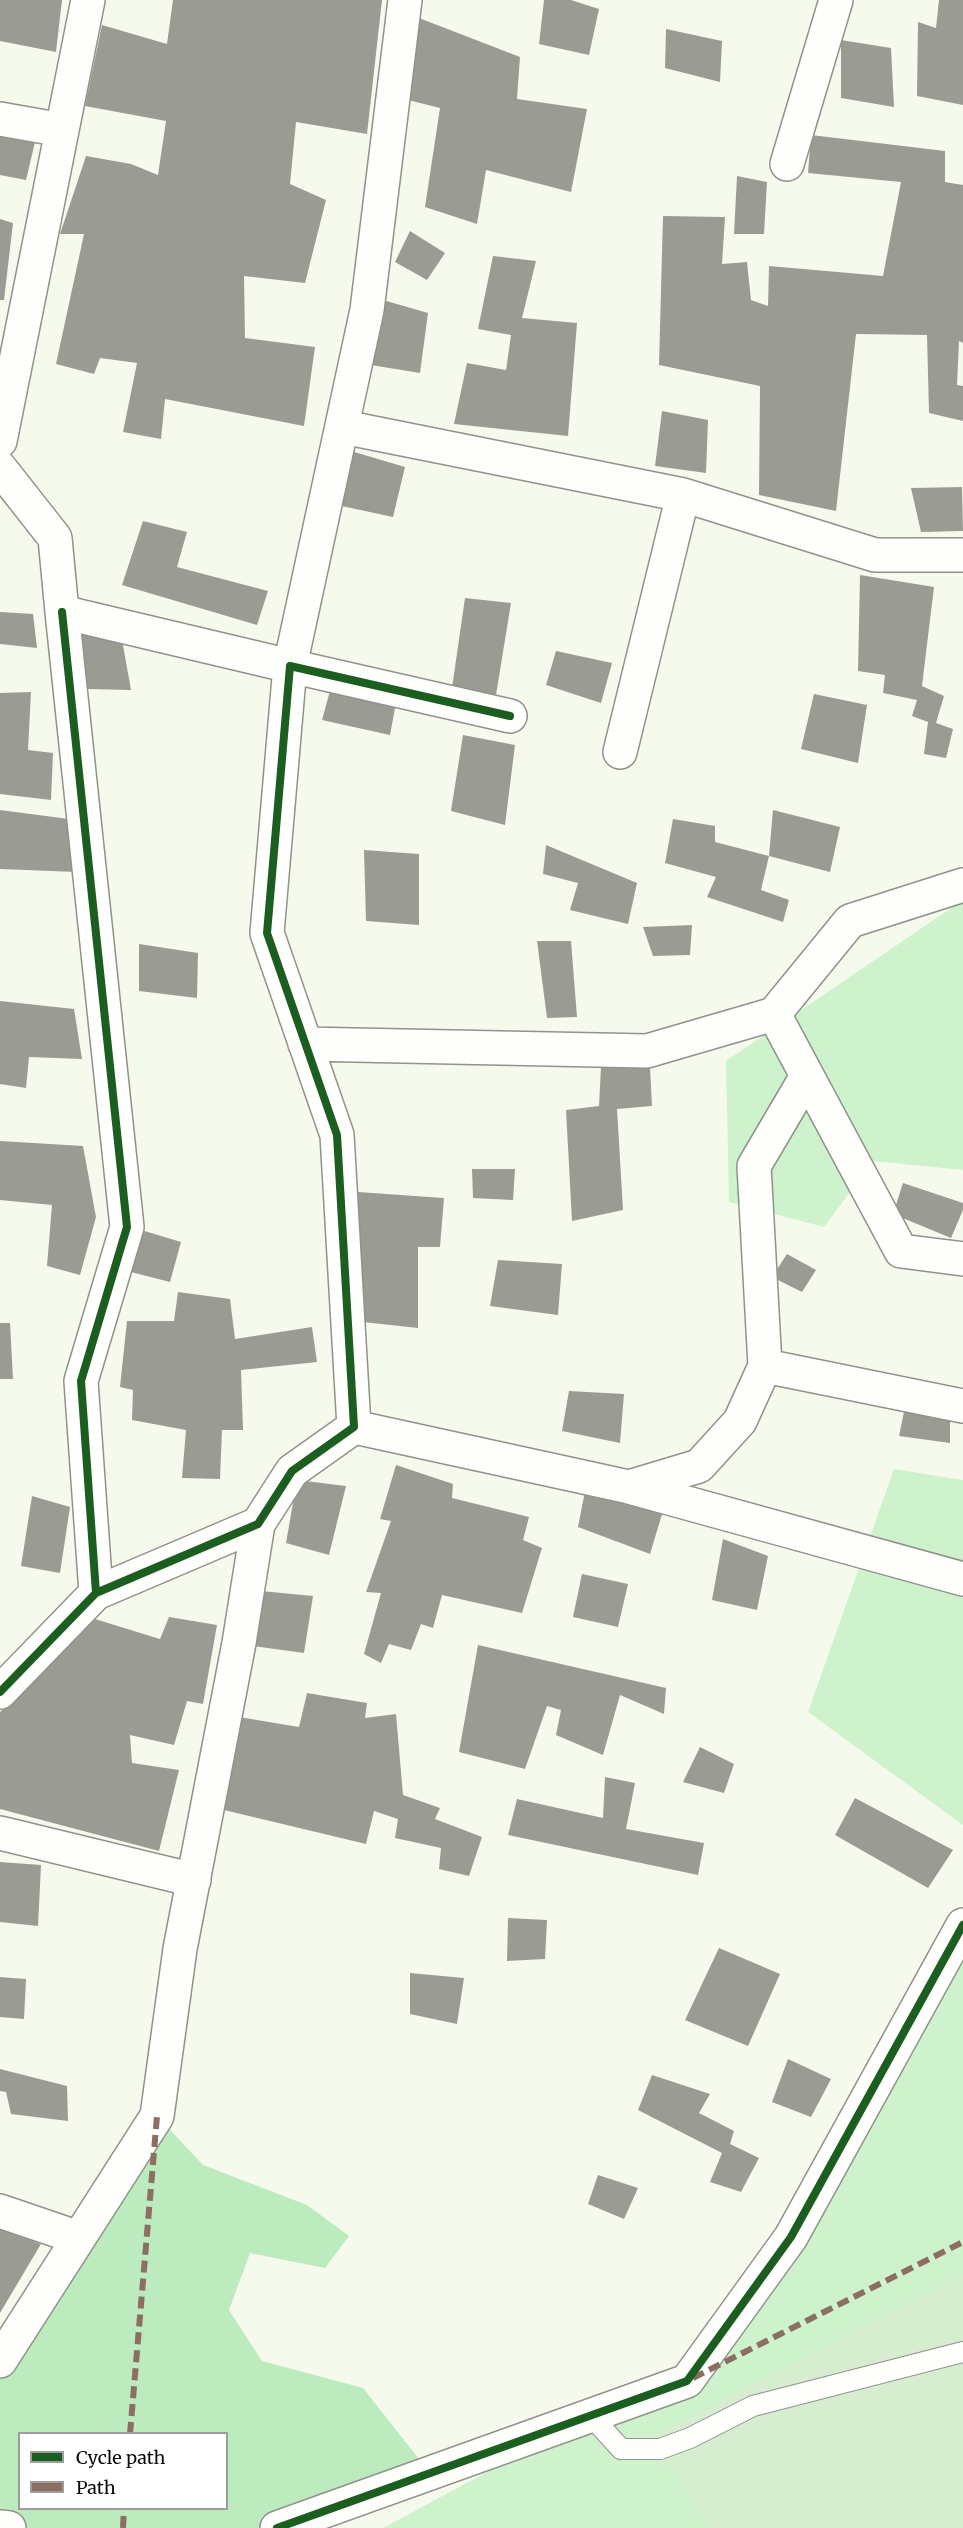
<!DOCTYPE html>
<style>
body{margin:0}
#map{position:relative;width:963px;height:2528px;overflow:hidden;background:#f6faed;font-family:Merriweather,serif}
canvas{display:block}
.legend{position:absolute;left:18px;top:2432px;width:210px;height:78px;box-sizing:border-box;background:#fff;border:2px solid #9d9d9d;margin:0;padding:8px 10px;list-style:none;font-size:18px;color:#0a0a0a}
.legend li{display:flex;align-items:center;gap:12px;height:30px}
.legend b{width:30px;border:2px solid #9d9d9d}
</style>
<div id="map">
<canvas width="963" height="2528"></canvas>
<ul class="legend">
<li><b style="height:8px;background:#1b5e20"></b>Cycle path</li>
<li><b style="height:8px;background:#8d6e63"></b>Path</li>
</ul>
</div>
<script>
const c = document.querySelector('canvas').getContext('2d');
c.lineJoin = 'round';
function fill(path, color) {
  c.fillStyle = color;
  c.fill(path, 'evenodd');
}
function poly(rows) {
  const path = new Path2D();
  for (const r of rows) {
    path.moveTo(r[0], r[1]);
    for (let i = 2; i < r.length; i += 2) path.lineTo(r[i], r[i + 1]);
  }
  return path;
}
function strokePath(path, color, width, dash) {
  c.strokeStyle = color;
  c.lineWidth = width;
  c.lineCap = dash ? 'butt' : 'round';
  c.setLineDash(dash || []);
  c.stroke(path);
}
const green = poly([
 [963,900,963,1170,873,1161,824,1227,729,1202,726,1061],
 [894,1469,963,1480,963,1825,808,1712],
 [963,1925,963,2275,653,2437,712,2528,383,2528,591,2416,687,2381]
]);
const forest = poly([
 [157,2116,203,2165,307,2205,349,2236,325,2268,250,2253,229,2310,262,2361,363,2388,430,2473,277,2528,0,2528,0,2361],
 [20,2434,226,2434,226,2508,20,2508]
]);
const cemetery = poly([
 [963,2275,963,2528,712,2528,652,2437]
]);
const building = poly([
 [0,0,62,0,56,52,0,41],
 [173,0,382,0,367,134,296,122,290,184,326,200,305,283,244,276,245,338,315,347,304,426,165,399,161,439,123,432,137,363,100,358,94,374,56,364,84,234,60,234,86,156,131,164,158,175,166,121,85,106,102,25,167,44],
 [544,0,571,0,599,9,589,55,539,44],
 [939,0,963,0,963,105,917,96,918,22,936,28],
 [419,18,520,57,517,99,587,109,571,192,486,170,477,224,425,207,440,108,408,100],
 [666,29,722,41,720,82,665,68],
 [841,40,891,48,894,107,841,98],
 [811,135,945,151,945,182,963,185,963,343,959,341,957,385,963,386,963,421,929,413,927,335,856,334,836,511,759,495,760,386,659,365,663,216,725,217,722,264,747,262,751,300,768,306,769,266,883,276,901,182,808,173],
 [0,136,35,142,26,180,0,175],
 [737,176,767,182,764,234,734,234],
 [0,219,13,223,4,300,0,300],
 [410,231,445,253,427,280,395,262],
 [493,256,536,261,522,318,577,323,568,436,454,424,467,363,506,370,511,335,478,329],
 [383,300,428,313,420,373,371,365],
 [662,411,708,420,706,473,655,466],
 [351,451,405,467,393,517,337,505],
 [962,487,963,531,921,532,911,488],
 [143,521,187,532,177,567,268,591,257,625,122,585],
 [860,575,934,587,922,686,944,696,936,723,953,729,946,758,924,754,928,722,912,716,917,700,883,693,885,675,858,671],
 [465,598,511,603,495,701,452,688],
 [0,612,33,614,37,648,0,644],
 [76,633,121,634,131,690,88,689],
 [556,651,612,663,601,703,546,685],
 [331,687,396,703,390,735,322,720],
 [31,692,28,750,53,753,51,800,0,794,0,693],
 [814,694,867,705,858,763,801,749],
 [463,735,515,745,505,825,451,811],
 [0,810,69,819,76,872,0,869],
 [773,810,840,827,830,872,769,856],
 [673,819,715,826,715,842,769,856,761,890,789,900,783,922,707,897,716,877,665,863],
 [546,845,637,883,628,924,570,910,578,883,543,874],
 [364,850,419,854,419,925,366,921],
 [692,925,690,955,653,956,643,927],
 [537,941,571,941,577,1017,547,1018],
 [139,944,198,953,197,998,139,991],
 [0,1001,74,1009,82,1059,29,1057,26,1088,0,1084],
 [601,1067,650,1067,652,1106,617,1109,623,1210,572,1221,566,1110,599,1106],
 [0,1141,83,1146,96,1217,80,1275,47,1266,52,1205,0,1200],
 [472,1169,515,1169,513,1200,473,1198],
 [903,1183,963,1203,963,1210,951,1238,893,1214],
 [358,1192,444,1198,440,1247,418,1247,418,1328,363,1322],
 [138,1229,181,1242,170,1282,123,1270],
 [787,1254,816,1270,802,1292,772,1277],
 [498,1260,562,1264,558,1315,490,1306],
 [178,1292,230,1299,235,1339,312,1327,317,1362,241,1370,243,1430,222,1430,220,1479,182,1478,186,1430,132,1420,133,1390,120,1387,127,1321,174,1321],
 [0,1323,10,1323,13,1379,0,1379],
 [569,1391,624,1394,620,1443,562,1431],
 [905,1407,950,1413,950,1443,899,1436],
 [396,1465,453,1484,452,1498,529,1517,523,1540,542,1548,522,1613,442,1595,433,1628,421,1624,411,1650,389,1644,381,1663,364,1654,381,1593,366,1592,391,1521,380,1519],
 [297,1480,346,1486,329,1555,286,1543],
 [585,1491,663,1511,650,1554,578,1527],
 [32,1496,70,1507,60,1573,21,1566],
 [723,1539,768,1556,757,1610,712,1600],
 [582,1574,628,1584,618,1627,573,1617],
 [261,1591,313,1596,304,1653,253,1646],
 [169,1617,217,1625,203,1704,187,1701,174,1745,130,1735,132,1763,179,1770,159,1851,0,1809,0,1712,95,1619,160,1639],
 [478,1645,666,1688,664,1714,620,1695,603,1755,556,1735,561,1710,547,1706,525,1769,459,1752],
 [307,1693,367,1703,365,1718,396,1714,403,1795,440,1808,435,1819,482,1837,469,1876,439,1869,441,1848,395,1838,398,1819,374,1811,366,1844,224,1810,239,1717,299,1727],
 [700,1747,734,1764,724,1793,683,1782],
 [605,1777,635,1783,626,1829,704,1843,698,1875,508,1835,517,1799,603,1818],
 [855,1798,953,1850,928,1888,835,1835],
 [0,1862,41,1865,38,1926,0,1922],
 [508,1918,547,1920,545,1959,507,1961],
 [719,1948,780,1974,748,2046,685,2020],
 [410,1973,464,1978,457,2024,410,2014],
 [0,1977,26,1979,24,2019,0,2017],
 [788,2059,831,2079,811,2117,772,2102],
 [0,2069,67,2086,68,2121,11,2114,6,2092,0,2091],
 [652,2075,710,2094,699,2113,734,2131,730,2144,759,2158,741,2192,710,2182,722,2153,638,2110],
 [598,2175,638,2188,624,2219,588,2204],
 [0,2229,41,2244,0,2313]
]);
const service = poly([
 [591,2416,621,2449,660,2449,690,2438,753,2406,963,2352]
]);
const minor = poly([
 [0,119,62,130],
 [787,164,836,0],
 [343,427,683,495,620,752],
 [0,441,88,0],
 [0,468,55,538,62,612,290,666,367,310,405,0],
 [683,495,875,555,963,555],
 [774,1014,901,1251,963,1259],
 [305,1044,647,1051,774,1014,850,921,963,885],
 [765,1366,754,1166,807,1076],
 [354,1427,629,1487,699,1466,740,1421,765,1366,963,1406],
 [629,1487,963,1579],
 [96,1593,258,1524,292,1471,354,1427,337,1135,267,933,290,666,510,716],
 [0,1692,96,1593,81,1381,127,1227,62,612],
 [0,1833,194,1880],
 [0,2211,79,2238],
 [0,2361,157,2116,180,1949,239,1643,258,1524]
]);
const tertiary = poly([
 [0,2527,9,2528],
 [277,2528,687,2381,791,2237,963,1925]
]);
const quiet = poly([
 [693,2378,963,2242],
 [130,2434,157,2116],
 [123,2528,124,2508]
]);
const cycleway = poly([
 [96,1593,258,1524,292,1471,354,1427,337,1135,267,933,290,666,510,716],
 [0,1692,96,1593,81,1381,127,1227,62,612],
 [277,2528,687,2381,791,2237,963,1925]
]);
fill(green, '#cef2cc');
fill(forest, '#bcebbd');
fill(cemetery, '#d7edd0');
fill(building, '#9a9c94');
strokePath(service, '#90928c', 22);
strokePath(minor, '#90928c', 36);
strokePath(tertiary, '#90928c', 36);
strokePath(service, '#fefefc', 20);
strokePath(minor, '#fefefc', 33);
strokePath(tertiary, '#fefefc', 33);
strokePath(quiet, '#8d6e63', 6, [12, 6]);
strokePath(cycleway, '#1b5e20', 8);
</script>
